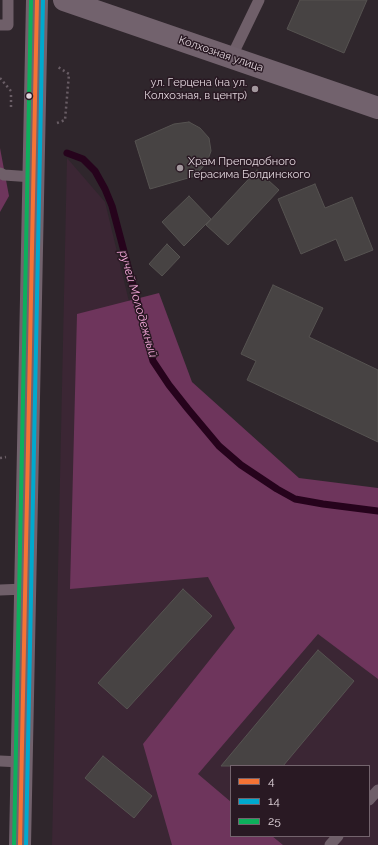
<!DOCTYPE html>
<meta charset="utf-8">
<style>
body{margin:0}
#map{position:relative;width:378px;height:845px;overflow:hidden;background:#2f262c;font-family:Raleway,sans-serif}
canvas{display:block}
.legend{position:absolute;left:230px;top:765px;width:140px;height:72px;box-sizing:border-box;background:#291923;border:1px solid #73646d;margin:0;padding:5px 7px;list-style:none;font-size:12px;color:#e1d5dc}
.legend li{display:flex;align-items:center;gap:8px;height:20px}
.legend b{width:20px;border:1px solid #73646d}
</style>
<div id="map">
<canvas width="378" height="845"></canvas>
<ul class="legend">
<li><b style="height:5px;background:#f57335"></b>4</li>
<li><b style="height:5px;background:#00a9ce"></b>14</li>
<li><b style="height:5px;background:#0daf5c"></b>25</li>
</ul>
</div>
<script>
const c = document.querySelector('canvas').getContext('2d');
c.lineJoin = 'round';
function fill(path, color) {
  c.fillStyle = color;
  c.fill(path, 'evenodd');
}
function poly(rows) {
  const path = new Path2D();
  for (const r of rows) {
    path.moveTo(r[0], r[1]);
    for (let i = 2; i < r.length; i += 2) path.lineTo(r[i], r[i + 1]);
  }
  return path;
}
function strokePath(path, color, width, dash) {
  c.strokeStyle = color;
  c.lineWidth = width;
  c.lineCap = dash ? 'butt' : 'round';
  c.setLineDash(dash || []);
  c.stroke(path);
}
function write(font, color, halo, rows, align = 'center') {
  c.font = font + ' Raleway,sans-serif';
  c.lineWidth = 3;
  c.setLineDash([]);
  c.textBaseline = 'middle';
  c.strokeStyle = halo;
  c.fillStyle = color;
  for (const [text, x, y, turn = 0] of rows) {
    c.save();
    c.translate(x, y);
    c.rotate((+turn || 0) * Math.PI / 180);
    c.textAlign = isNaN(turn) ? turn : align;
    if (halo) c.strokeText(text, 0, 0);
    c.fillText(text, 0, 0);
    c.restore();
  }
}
const built = poly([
 [67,158,105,202,145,368,173,415,378,526,378,845,52,845],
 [231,766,369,766,369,836,231,836]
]);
const forest = poly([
 [0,148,9,196,0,212],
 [159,293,192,382,299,478,378,488,378,679,318,634,198,774,231,802,231,836,272,836,283,845,172,845,143,744,235,628,208,577,70,589,77,314]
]);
const stream = poly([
 [67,153,83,159,95,171,105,189,112,206,153,361,169,385,188,409,219,446,241,465,277,489,295,499,323,504,378,511]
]);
const building = poly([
 [300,0,367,0,344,53,287,29,300,0],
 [189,122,200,128,209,138,211,151,207,162,195,176,150,189,135,141,174,124,189,122],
 [257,170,279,190,228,245,206,225,257,170],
 [315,184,325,208,352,197,373,250,345,261,336,239,301,254,278,199,315,184],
 [189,196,211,219,184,246,162,222,189,196],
 [167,244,180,257,162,276,149,264,167,244],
 [273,285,323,308,309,337,378,370,378,442,247,380,256,361,241,354,273,285],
 [183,589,212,616,127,709,98,683,183,589],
 [318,650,354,681,283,766,221,766,318,650],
 [103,756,152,796,134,818,85,778,103,756]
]);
const path = poly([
 [0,78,11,91],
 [11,107,11,92],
 [57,123,65,120,69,74,58,67],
 [0,458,6,457]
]);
const lane = poly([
 [0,25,8,25,8,0],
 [231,58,259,0],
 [0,173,4,175,33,177],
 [0,590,25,589],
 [0,761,21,762],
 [369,800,378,790],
 [330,845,338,836]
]);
const secondary = poly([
 [64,0,378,108],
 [20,845,37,0]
]);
const bus1 = poly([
 [20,845,37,0]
]);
const bus2 = poly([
 [26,845,43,0]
]);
const bus3 = poly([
 [14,845,31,0]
]);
const markers = [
 [255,89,4,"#a3989e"],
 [29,96,3.5,"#e1d5dc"],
 [180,168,4,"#a3989e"]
];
const streetNames = [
 ["Колхозная улица",221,54,19]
];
const poiNames = [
 ["ул. Герцена (на ул.",247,83],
 ["Колхозная, в центр)",247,96],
 ["Храм Преподобного",188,162,"left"],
 ["Герасима Болдинского",188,175,"left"]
];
const waterNames = [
 ["ручей Молодежный",138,304,74]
];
fill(built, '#3b2634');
fill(forest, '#6e355c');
strokePath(stream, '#26031c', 7);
fill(building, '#474343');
strokePath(building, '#565351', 1);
strokePath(path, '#695d65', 2.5, [2, 3]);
strokePath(lane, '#6f5f69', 11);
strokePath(secondary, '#72626d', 22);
strokePath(bus1, '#f57335', 4);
strokePath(bus2, '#00a9ce', 4);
strokePath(bus3, '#0daf5c', 4);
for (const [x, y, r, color] of markers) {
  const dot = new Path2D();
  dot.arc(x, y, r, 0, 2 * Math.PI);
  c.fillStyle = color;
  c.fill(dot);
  strokePath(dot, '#291923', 1.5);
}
write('11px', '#e1d5dc', '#291923', streetNames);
write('11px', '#e1d5dc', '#291923', poiNames, 'right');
write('italic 12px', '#f9abde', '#291923', waterNames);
</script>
